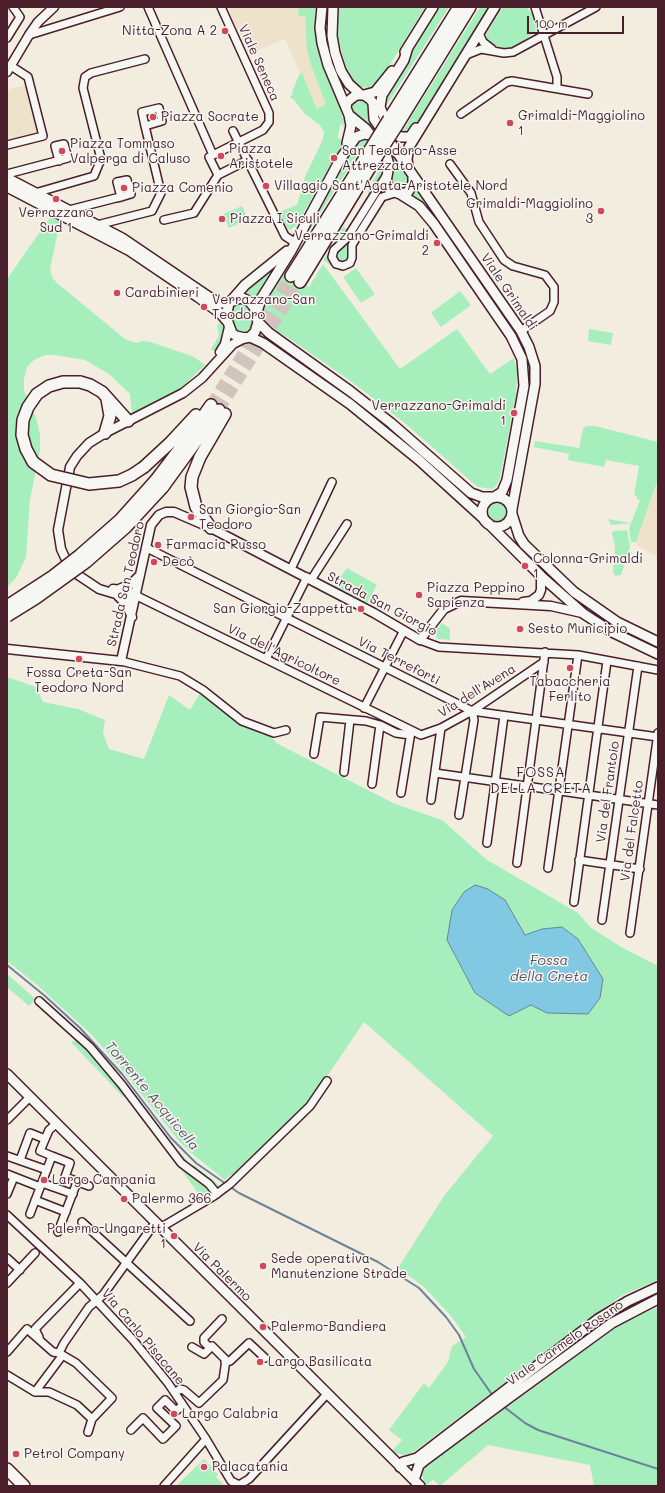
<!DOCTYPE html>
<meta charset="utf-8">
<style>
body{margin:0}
#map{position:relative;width:665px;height:1493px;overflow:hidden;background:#f3ede0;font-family:Mali,sans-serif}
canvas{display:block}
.frame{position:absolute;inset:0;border:8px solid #4a1f2b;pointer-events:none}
.scale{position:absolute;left:527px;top:16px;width:97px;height:18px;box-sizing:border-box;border:2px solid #4a1f2b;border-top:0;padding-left:5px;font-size:12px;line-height:14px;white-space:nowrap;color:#4a1f2b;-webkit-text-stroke:3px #f6f6f2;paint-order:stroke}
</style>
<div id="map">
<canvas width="665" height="1493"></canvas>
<div class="frame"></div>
<div class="scale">100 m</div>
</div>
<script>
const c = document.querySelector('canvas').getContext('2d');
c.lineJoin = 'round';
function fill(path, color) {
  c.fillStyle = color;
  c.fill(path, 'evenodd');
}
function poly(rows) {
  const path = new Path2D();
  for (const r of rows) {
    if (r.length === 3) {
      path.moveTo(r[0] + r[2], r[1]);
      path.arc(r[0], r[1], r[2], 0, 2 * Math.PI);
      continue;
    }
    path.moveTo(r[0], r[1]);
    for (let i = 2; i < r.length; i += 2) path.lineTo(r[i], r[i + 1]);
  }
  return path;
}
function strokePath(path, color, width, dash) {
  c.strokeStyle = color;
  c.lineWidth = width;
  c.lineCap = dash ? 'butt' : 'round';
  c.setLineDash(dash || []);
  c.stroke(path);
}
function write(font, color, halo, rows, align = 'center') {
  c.font = font + ' Mali,sans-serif';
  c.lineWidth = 3;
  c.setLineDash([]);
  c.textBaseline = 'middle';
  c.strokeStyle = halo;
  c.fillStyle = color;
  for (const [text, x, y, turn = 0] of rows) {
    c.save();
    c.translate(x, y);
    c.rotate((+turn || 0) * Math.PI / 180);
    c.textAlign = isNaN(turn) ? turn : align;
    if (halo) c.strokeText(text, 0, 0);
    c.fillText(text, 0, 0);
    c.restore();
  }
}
const built = poly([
 [227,7,299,7,299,16,313,16,314,46,339,111,317,109,302,73,300,73,285,39,249,54],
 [26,85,38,133,7,141,7,93,10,89],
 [658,479,658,558,635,544]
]);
const green = poly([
 [299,7,316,7,315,28,319,52,341,111,346,132,344,131,343,124,340,125,338,138,344,141,297,225,290,230,287,228,279,212,297,205,305,177,323,139,324,132,320,125,305,114,294,100,289,97,293,95,292,92,300,73,302,73,317,109,326,104,311,65,307,50,305,16,298,16],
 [338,7,425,7,380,81,372,88,360,87,355,83,346,66,338,39],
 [439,7,449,7,383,111,384,94],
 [480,7,489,7,411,132,400,135],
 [503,7,526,7,533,15,537,30,518,45,505,50,485,41,484,37],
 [363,99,368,103,370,118,408,175,409,182,403,189,393,187,390,183,389,155,370,127,350,110,353,100],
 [362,139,366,140,383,162,382,173,369,194,367,192,380,168,362,147,283,272,309,287,323,264,400,369,457,329,490,374,514,358,517,371,516,395,500,478,496,486,492,489,478,487,473,483,406,424,352,382,287,337,269,327,263,320,262,311,264,299,306,230,355,142],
 [416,186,441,223,440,224,410,196],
 [242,206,248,219,229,228,223,214],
 [51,216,60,222,50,269,52,277,57,283,125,339,136,343,142,341,151,342,194,357,205,365,181,388,132,414,130,394,109,374,85,360,55,355,45,355,34,360,27,367,24,379,24,390,36,418,40,434,40,451,30,499,26,557,16,578,7,587,7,279],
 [343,227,348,229,330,251,329,259,332,266,323,260],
 [443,228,519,335,530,361,532,377,511,492,509,490,527,387,527,365],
 [352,234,354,235,348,260,343,263,338,262,335,256,337,250],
 [275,266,255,299,251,295,241,293],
 [356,268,375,294,361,303,343,277],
 [460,291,471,305,441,327,431,313],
 [238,302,244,303,250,307,254,323,253,327,247,334,240,333,235,330,230,315,232,307],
 [221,322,224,330,223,337,215,351,211,349,219,336,217,325],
 [589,329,613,333,611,345,588,341],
 [260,331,389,426,463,492,463,493,257,336],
 [586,426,595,426,658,442,658,479,636,542,631,542,629,529,631,523,611,525,608,519,631,523,640,500,637,499,637,496,634,495,639,466,606,460,604,467,568,460,569,454,534,447,535,441,579,448,583,429],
 [497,511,10],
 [627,530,630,547,621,575,615,576,613,572,615,546,612,533,614,531],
 [533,559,590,609,609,621,658,646,658,650,620,632,588,612,560,589,531,560],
 [347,568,377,585,367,603,334,586],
 [442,623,450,629,450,640,439,639,436,637,436,631],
 [7,677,36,687,43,702,78,709,105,720,103,733,109,749,144,759,169,695,190,710,200,693,242,726,267,733,278,744,395,804,442,820,487,860,578,913,590,927,621,947,658,966,658,1280,621,1296,603,1309,412,1453,404,1455,391,1452,402,1440,389,1430,424,1383,429,1388,448,1362,452,1346,466,1337,451,1316,424,1287,398,1268,444,1196,493,1136,364,1022,306,1107,236,1173,229,1176,225,1180,190,1152,178,1140,120,1067,89,1032,36,984,7,961],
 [7,974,32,996,35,1000,29,1006,7,987],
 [60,1014,81,1035,165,1137,186,1159,188,1165,191,1167,194,1165,221,1187,217,1189,187,1166],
 [79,1039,128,1096,123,1097,71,1042],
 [157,1136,180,1164,207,1185,212,1192,203,1200],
 [658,1307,658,1486,594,1486,590,1465,488,1445,440,1486,433,1479,427,1485,424,1481,422,1476,424,1468,622,1323],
 [204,1459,218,1474,216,1477,225,1486,176,1486]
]);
const water = poly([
 [475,885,488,889,505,900,525,935,542,929,562,927,578,939,603,979,600,998,588,1014,547,1013,531,1005,509,1016,475,993,447,940,452,910,464,892,475,885]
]);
const stream = poly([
 [7,965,45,996,80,1028,122,1074,171,1138,196,1163,239,1193,378,1262,419,1288,446,1317,459,1335,474,1369,493,1396],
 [503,1406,525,1423,538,1430,658,1469]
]);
const primaryTunnel = poly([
 [211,405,291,276],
 [219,410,300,282]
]);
const minor = poly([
 [148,7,213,155],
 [221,7,269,113,269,122,263,130,209,157,218,175,248,160],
 [535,7,557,77,557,88],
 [479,33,483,42,492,49],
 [29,35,120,7],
 [7,38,20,17,13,7],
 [466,55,481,49,504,53,513,52,596,7],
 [461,114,507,82,512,81,588,94],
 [233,131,285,236,294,242],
 [7,145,43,136,28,77,11,66],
 [450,164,471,193,479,222,504,260,513,266,545,275,554,287,554,302,550,311,521,331],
 [7,174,68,158,64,144,55,146,59,161],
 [386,176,347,238,334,250,332,257,336,264,343,266,350,263,352,258,352,245,382,197,395,193],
 [35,193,94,176,101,159,83,88,85,77,91,73,145,59],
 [69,210,116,198,121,197,131,194,127,180,117,182,121,197],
 [164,220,194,213,218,175],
 [97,225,152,211,161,193,145,126,162,121,159,108,142,112,145,126],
 [147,548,472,711,658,737],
 [291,569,332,482],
 [311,580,347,524],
 [137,596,421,735,441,728,472,711,544,662],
 [420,640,439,647,578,655,658,670],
 [266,659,307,577],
 [121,661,180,676,203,690,242,721,274,733,286,730],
 [364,708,403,632],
 [314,754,320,717,366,721,380,725,396,733,410,735],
 [344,772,350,720],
 [435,773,658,805],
 [372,784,380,725],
 [401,793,411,732],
 [431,800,441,728],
 [459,815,474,720,472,711],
 [487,843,504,716],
 [579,860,640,869],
 [517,863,545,652],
 [548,868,578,655],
 [574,902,607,661],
 [602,920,638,666],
 [630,933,658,733],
 [39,1001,90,1047,122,1085,181,1163,209,1184,217,1194],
 [7,1120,30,1097],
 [7,1156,47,1170],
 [52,1156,70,1163,65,1177,89,1186],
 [20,1160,30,1133,45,1139],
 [7,1174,40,1187],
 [42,1183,73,1194],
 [7,1194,14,1177],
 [35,1200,66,1212],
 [30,1214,52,1156,40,1151,49,1130,56,1124],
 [7,1215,80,1283,133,1340,168,1383,206,1439,164,1486],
 [82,1222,190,1321],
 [160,1228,214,1196,230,1184,310,1106,327,1081],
 [58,1232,77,1182],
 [7,1258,20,1270],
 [7,1283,35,1253],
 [39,1337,35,1329,80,1283],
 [210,1348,204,1342,204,1338,222,1319],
 [7,1352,27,1329,53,1352,59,1353,64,1343,89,1307,103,1295,155,1223],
 [59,1353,76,1363,112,1398,92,1419,88,1432],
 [225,1362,230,1361,249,1343,265,1358],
 [7,1375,35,1392],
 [35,1392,49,1392,77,1405,92,1419],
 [35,1392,62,1356],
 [175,1393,180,1389,184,1390,199,1403,223,1380,226,1360,212,1346,204,1354,192,1347],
 [131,1430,143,1418,163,1439,176,1426,157,1408,165,1400,176,1411,183,1405],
 [206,1439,231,1481,239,1485,249,1479,327,1394]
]);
const tertiary = poly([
 [7,72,29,35,38,22,54,7],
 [220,352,225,344,229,327],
 [113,589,129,591,137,596],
 [119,589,131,584,140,575],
 [118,596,126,604,132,617],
 [137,596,129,598,99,589,75,573,68,564,61,549,58,530,70,467,77,456,89,443,105,433,183,393,202,378,233,344,245,338],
 [523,602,531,601,539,595,541,590,541,576],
 [7,649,121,661,151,525,159,515,166,512,174,512,211,528,374,613,420,640,444,609,461,601,551,606,582,613]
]);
const secondary = poly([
 [322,7,320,28,322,43,328,65,349,115,351,126,347,143],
 [333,7,332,36,335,53,341,71,349,84,360,94],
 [408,47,404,60,382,95,380,107,387,124,400,137,410,137,416,128],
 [405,52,433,7],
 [364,95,375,92,392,71],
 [346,108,347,102,356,95,364,95,370,99,373,103,374,119,521,331,529,347,535,366,535,384,512,509],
 [349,115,366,129,387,158,389,165,386,182,390,190,400,194,408,192,413,183,413,176],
 [408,167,407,159,409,147,495,7],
 [7,178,122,238,212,299,220,303,229,303],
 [7,187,130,251,198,297,220,313,227,321],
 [400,194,419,206,434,224,511,336,522,359,524,386,507,480,502,492,494,497],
 [242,298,249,301,254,307,258,322,255,332,250,337,245,338,236,336,232,333,226,317,229,303,237,299,242,298],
 [231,301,245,285,287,251],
 [257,312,261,299,291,251,341,158,356,137,364,134,371,135],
 [258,322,269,333,350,391,391,423,471,493,482,497,492,497],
 [250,337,263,343,350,404,419,460,485,520],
 [497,512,15],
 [512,514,519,536,524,544,574,592,617,622,658,642],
 [488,523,541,576,584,614,612,632,658,654],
 [7,1074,420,1486],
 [400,1467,403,1462,417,1458,598,1319,628,1301,658,1287],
 [414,1480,419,1465,424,1461,509,1398,612,1323,658,1299]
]);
const primary = poly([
 [389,119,459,7],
 [396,127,470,7],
 [291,276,368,153],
 [300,282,374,161],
 [80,382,90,385,102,392,128,421],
 [105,433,110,416,107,399],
 [144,467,170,443,196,415],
 [155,481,187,439,211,405],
 [163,487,219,410],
 [211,528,196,507,191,487,192,477,200,457,225,414],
 [7,1469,24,1486]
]);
const primaryBridge = poly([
 [368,153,389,119],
 [374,161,396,127],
 [80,382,63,382,49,386,37,394,28,407,23,420,22,435,26,449,33,462,51,475,89,484,119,481,132,475,144,467],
 [7,606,53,576,80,555,120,520,155,481],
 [7,616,36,598,86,562,126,527,163,487]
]);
const markers = [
 [225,31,4,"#d1495b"],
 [153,117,4,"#d1495b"],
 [510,123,4,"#d1495b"],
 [62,151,4,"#d1495b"],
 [221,156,4,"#d1495b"],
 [334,158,4,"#d1495b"],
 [266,186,4,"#d1495b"],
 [124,188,4,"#d1495b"],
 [56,199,4,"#d1495b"],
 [601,211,4,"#d1495b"],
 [222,219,4,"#d1495b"],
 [437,243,4,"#d1495b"],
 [117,293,4,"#d1495b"],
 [204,307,4,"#d1495b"],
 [514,413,4,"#d1495b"],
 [191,517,4,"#d1495b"],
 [158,545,4,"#d1495b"],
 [154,562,4,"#d1495b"],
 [525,566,4,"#d1495b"],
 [419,595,4,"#d1495b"],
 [361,609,4,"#d1495b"],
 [520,629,4,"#d1495b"],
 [79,659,4,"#d1495b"],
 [570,668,4,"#d1495b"],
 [44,1180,4,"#d1495b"],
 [124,1199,4,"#d1495b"],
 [174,1236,4,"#d1495b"],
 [263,1266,4,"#d1495b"],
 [263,1327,4,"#d1495b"],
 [260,1362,4,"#d1495b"],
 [174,1414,4,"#d1495b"],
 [16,1454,4,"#d1495b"],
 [204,1467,4,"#d1495b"]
];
const poiNames = [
 ["Nitta-Zona A 2",217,31,"right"],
 ["Grimaldi-Maggiolino",518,116],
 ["1",518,131],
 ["Piazza Socrate",161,117],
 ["Piazza Tommaso",70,144],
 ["Valperga di Caluso",70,159],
 ["Piazza",229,149],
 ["Aristotele",229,164],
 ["San Teodoro-Asse",342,151],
 ["Attrezzato",342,166],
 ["Villaggio Sant'Agata-Aristotele Nord",274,186],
 ["Piazza Comenio",132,188],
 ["Grimaldi-Maggiolino",593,204,"right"],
 ["3",593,219,"right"],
 ["Verrazzano",56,213,"center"],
 ["Sud 1",56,228,"center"],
 ["Piazza I Siculi",230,219],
 ["Verrazzano-Grimaldi",429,236,"right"],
 ["2",429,251,"right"],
 ["Carabinieri",125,293],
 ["Verrazzano-San",212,300],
 ["Teodoro",212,315],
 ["Verrazzano-Grimaldi",506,406,"right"],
 ["1",506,421,"right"],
 ["San Giorgio-San",199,510],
 ["Teodoro",199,525],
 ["Farmacia Russo",166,545],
 ["Colonna-Grimaldi",533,559],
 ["1",533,574],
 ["Decò",162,562],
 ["Piazza Peppino",427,588],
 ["Sapienza",427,603],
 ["San Giorgio-Zappetta",353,609,"right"],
 ["Sesto Municipio",528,629],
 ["Fossa Creta-San",79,673,"center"],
 ["Teodoro Nord",79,688,"center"],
 ["Tabaccheria",570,682,"center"],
 ["Ferlito",570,697,"center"],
 ["Largo Campania",52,1180],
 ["Palermo 366",132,1199],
 ["Palermo-Ungaretti",166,1229,"right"],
 ["1",166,1244,"right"],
 ["Sede operativa",271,1259],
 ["Manutenzione Strade",271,1274],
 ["Palermo-Bandiera",271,1327],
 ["Largo Basilicata",268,1362],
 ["Largo Calabria",182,1414],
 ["Petrol Company",24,1454],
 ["Palacatania",212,1467]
];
const streetNames = [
 ["Viale Seneca",259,63,66],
 ["Viale Grimaldi",509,292,56],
 ["Strada San Teodoro",126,584,-77],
 ["Strada San Giorgio",382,604,28],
 ["Via dell'Agricoltore",284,655,26],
 ["Via Terreforti",399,661,27],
 ["Via dell'Avena",477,691,-32],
 ["Via del Frantoio",608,792,-82],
 ["Via del Falcetto",632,831,-82],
 ["Via Palermo",222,1272,45],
 ["Via Carlo Pisacane",143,1337,50],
 ["Viale Carmelo Rosano",565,1343,-35]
];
const neighbourhoodNames = [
 ["FOSSA",541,773],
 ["DELLA CRETA",541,789]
];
const waterNames = [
 ["Fossa",549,961],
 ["della Creta",549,977],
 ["Torrente Acquicella",152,1096,50]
];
fill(built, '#efe2cb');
fill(green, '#a6efbd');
fill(water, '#81c8e2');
strokePath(water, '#6b8499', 1);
strokePath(stream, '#6b8499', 2);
strokePath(primaryTunnel, '#d1c4bc', 11, [11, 5.5]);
strokePath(minor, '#4a1f2b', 10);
strokePath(tertiary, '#4a1f2b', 11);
strokePath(secondary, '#4a1f2b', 12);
strokePath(primary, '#4a1f2b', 14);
strokePath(minor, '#f6f6f2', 7);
strokePath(tertiary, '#f6f6f2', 8);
strokePath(secondary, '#f6f6f2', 9);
strokePath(primary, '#f6f6f2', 11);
strokePath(primaryBridge, '#4a1f2b', 14, []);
strokePath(primaryBridge, '#f6f6f2', 11);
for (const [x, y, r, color] of markers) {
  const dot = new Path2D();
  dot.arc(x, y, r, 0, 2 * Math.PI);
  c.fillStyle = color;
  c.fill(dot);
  strokePath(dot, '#f6f6f2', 1.5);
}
write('13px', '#4a1f2b', '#f6f6f2', poiNames, 'left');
write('13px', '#4a1f2b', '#f6f6f2', streetNames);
c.letterSpacing = '1px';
write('14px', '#4a1f2b', '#f6f6f2', neighbourhoodNames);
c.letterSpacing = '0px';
write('italic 14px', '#5a5262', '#f6f6f2', waterNames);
</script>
